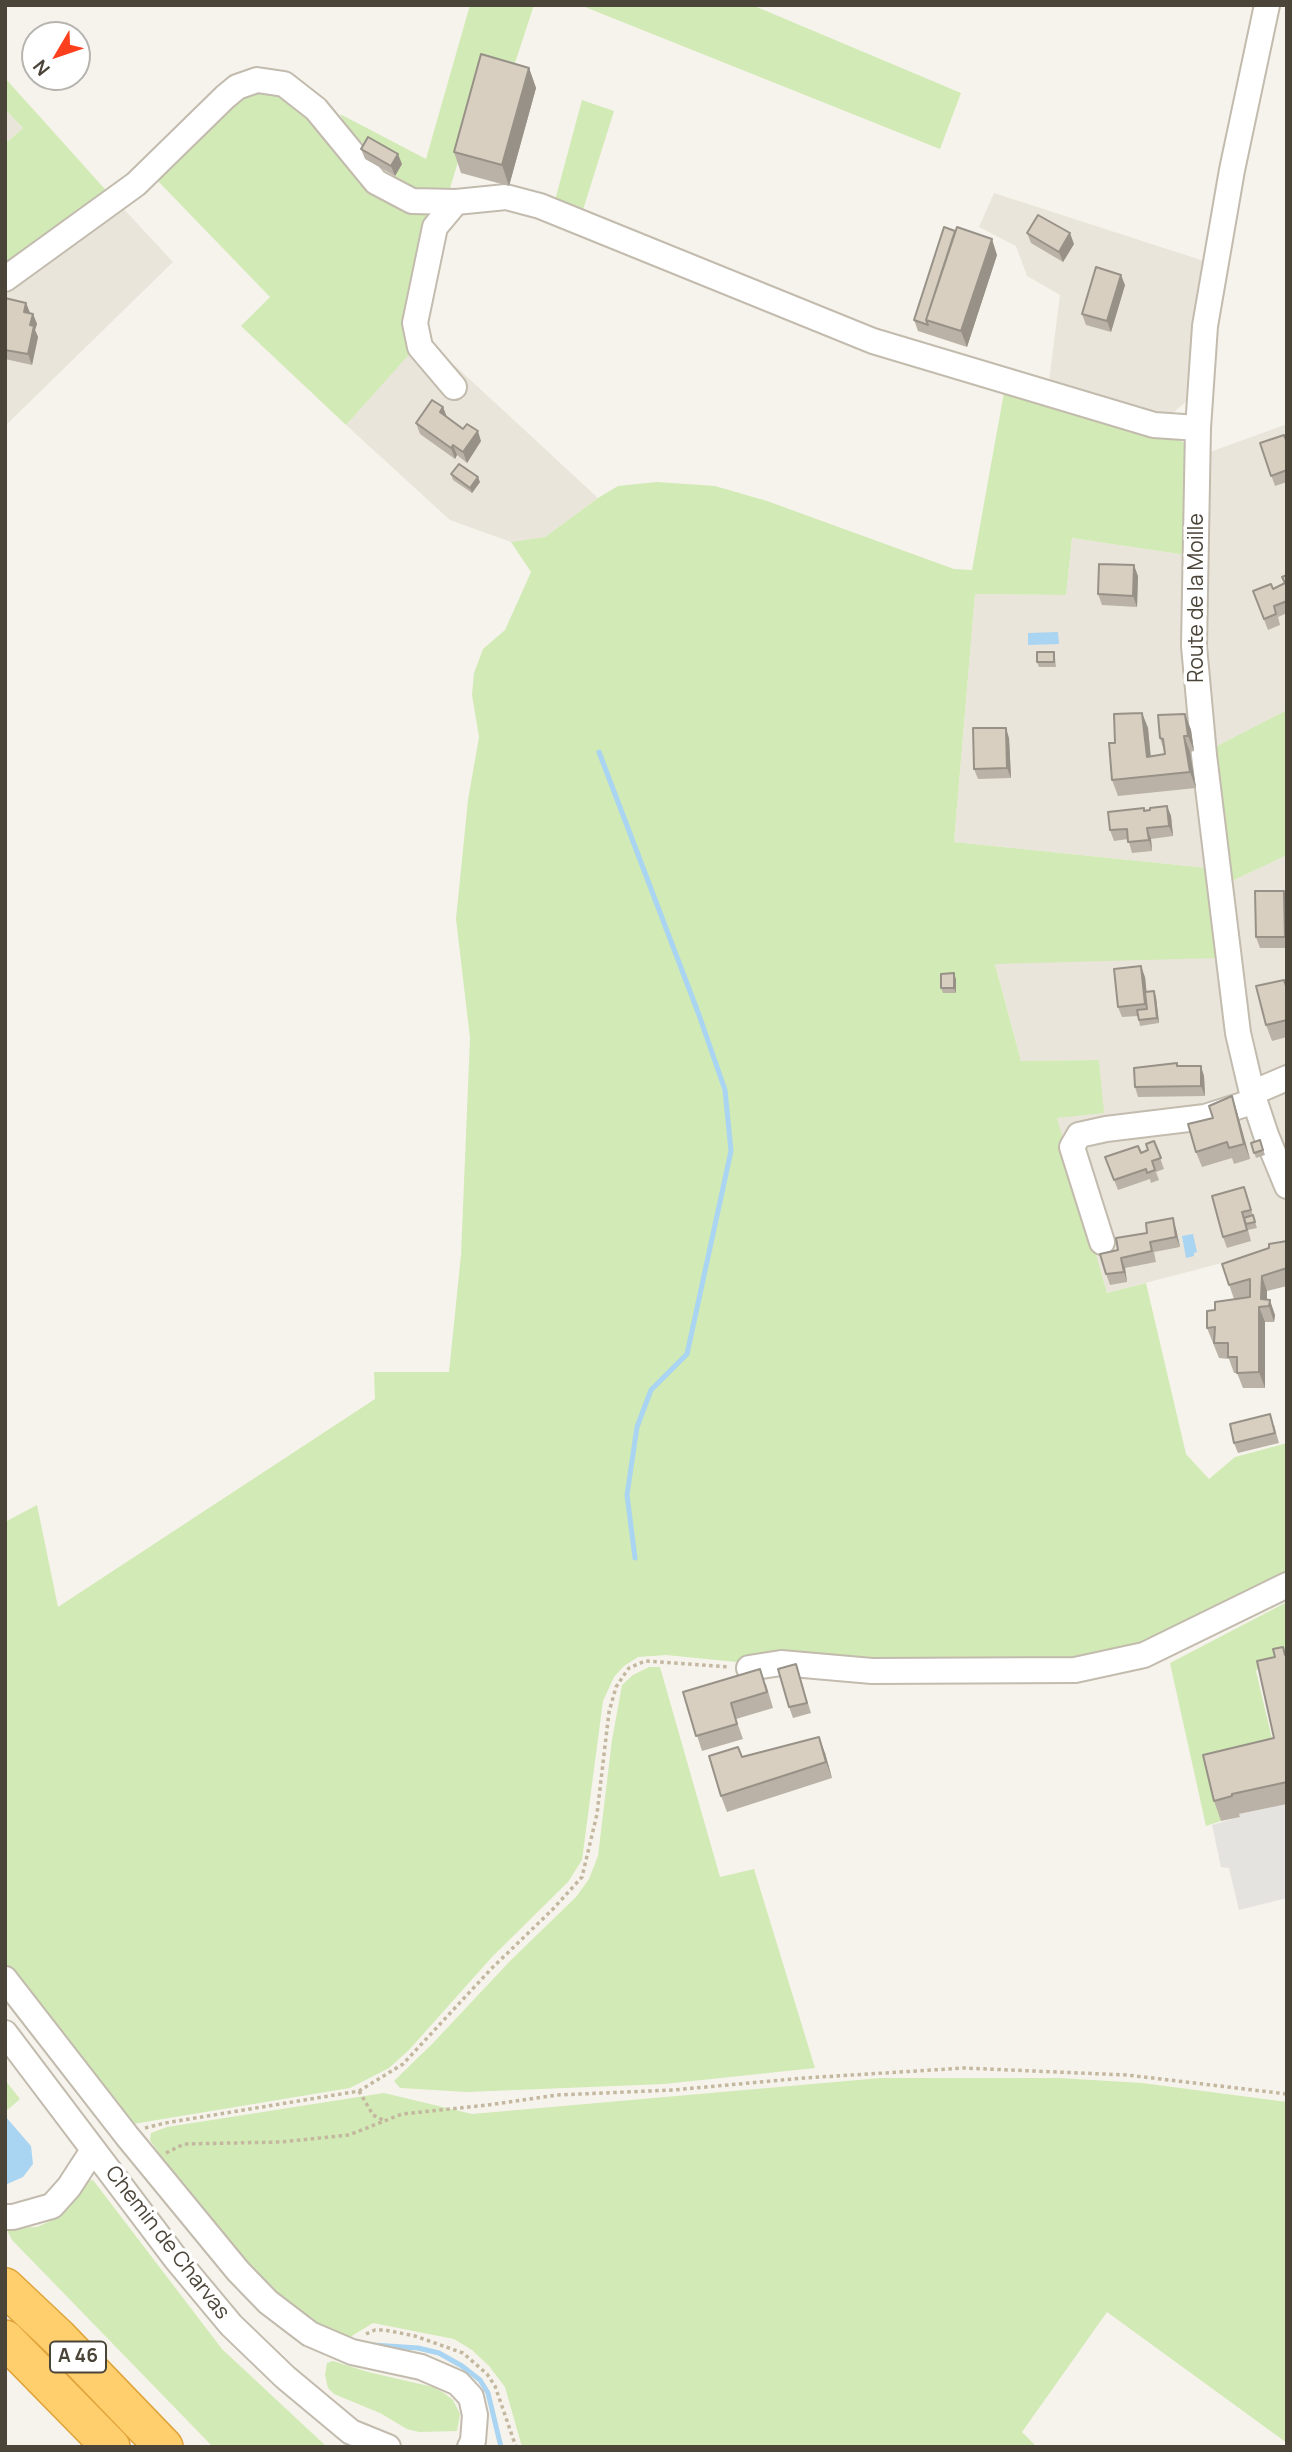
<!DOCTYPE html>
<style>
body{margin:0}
#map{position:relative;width:1292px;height:2452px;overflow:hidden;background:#f6f3ec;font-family:Manrope,sans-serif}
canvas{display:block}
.frame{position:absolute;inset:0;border:7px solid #4b4439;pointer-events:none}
.north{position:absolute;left:21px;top:21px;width:70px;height:70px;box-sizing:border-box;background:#fff;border:2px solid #b7b4b0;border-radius:50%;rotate:231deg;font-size:19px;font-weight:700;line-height:28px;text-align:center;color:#4b4439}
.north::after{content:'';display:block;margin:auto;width:24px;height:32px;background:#fc3f1d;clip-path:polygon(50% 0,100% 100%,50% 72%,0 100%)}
</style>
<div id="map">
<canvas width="1292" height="2452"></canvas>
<div class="frame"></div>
<div class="north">N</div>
</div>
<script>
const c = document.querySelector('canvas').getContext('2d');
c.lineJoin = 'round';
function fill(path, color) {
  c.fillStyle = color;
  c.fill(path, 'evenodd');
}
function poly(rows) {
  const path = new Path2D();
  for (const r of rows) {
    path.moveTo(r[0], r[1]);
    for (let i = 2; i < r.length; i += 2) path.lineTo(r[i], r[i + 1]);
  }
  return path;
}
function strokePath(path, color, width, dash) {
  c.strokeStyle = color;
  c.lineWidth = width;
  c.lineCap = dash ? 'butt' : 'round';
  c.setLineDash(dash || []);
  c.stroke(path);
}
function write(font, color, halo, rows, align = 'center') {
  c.font = font + ' Manrope,sans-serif';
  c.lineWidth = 7;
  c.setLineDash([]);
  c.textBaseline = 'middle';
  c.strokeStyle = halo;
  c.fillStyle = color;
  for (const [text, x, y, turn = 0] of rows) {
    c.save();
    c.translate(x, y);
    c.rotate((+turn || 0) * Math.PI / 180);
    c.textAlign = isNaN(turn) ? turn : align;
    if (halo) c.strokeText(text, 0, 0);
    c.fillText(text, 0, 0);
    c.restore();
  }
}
const residential = poly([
 [5,109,23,128,5,144],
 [994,193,1204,261,1188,400,1168,417,1049,381,1060,295,1027,276,1016,246,979,227],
 [122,207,173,262,5,426,5,277],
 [424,337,598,498,545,537,511,542,450,520,346,425],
 [1287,424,1287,710,1211,749,1206,666,1206,557,1210,452],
 [1072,538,1186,555,1207,868,954,842,975,594,1066,595],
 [1287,855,1287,1246,1107,1293,1056,1117,1099,1060,1021,1061,995,963,1241,956,1230,882]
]);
const green = poly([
 [470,5,534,5,512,72,487,66,448,195,415,194,395,183,396,161,364,143,351,140,340,114,426,159],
 [580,5,752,5,961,93,940,149],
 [5,78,112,197,5,273,5,144,23,128,5,109],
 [255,90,272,90,435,212,414,349,346,425,241,326,270,297,155,178,239,96],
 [582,100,614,111,582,213,554,204],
 [1005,387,1187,443,1186,555,1072,538,1066,595,975,594,954,842,1207,868,1218,958,995,964,1021,1061,1099,1060,1104,1113,1057,1118,1107,1293,1146,1283,1186,1454,1209,1479,1235,1457,1287,1443,1287,1576,1114,1659,865,1663,777,1655,736,1662,666,1655,638,1657,624,1666,614,1677,603,1701,582,1860,568,1882,492,1957,409,2050,389,2068,350,2088,133,2124,50,2025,5,1966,5,1522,37,1505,58,1607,375,1399,374,1372,449,1372,461,1255,470,1038,456,919,468,800,479,737,472,695,474,673,483,649,505,630,531,572,511,542,545,537,598,498,618,486,657,482,715,486,767,501,954,569,972,570],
 [1287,710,1287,855,1230,882,1211,749],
 [1287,1602,1287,1659,1260,1666,1256,1671,1277,1760,1211,1775,1221,1821,1206,1826,1170,1663],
 [649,1667,660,1667,720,1877,754,1869,815,2068,664,2084,467,2092,400,2088,394,2081,433,2043,511,1960,576,1897,589,1879,598,1856,612,1740,622,1685,633,1675],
 [881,2078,1059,2078,1142,2083,1287,2102,1287,2443,1107,2312,1022,2432,1037,2447,522,2447,505,2387,489,2366,472,2350,454,2339,373,2323,342,2342,281,2305,178,2181,150,2140,151,2133,167,2127,384,2093,472,2114],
 [5,2080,20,2099,5,2112],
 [93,2180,222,2349,327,2447,213,2447,12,2240,7,2230,10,2228,37,2227,55,2219,85,2181],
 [333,2361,368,2372,433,2387,444,2393,453,2400,460,2414,457,2431,419,2432,407,2429,380,2413,334,2394,328,2388,325,2375,327,2363]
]);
const parking = poly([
 [1287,1804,1287,1898,1239,1910,1229,1868,1221,1867,1212,1825,1239,1817,1239,1814]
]);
const water = poly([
 [1058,632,1059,644,1028,645,1028,633],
 [1193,1234,1197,1252,1194,1253,1194,1256,1186,1258,1182,1236],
 [5,2116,31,2146,33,2164,23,2177,5,2185]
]);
const stream = poly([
 [599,752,699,1015,725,1090,731,1151,687,1354,651,1390,637,1427,627,1495,635,1558],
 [373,2345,418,2348,439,2353,462,2366,480,2380,488,2393,501,2447]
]);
const path = poly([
 [359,2091,373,2115,385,2121],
 [145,2128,165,2123,359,2091,403,2064,492,1968,553,1909,582,1877,597,1814,609,1712,616,1687,624,1675,629,1668,645,1661,730,1667],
 [166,2153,184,2144,281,2142,349,2135,402,2114,488,2105,557,2095,673,2090,804,2078,964,2068,1127,2075,1287,2094],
 [366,2334,375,2330,385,2330,415,2336,463,2353,487,2374,495,2386,516,2447]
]);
const minor = poly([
 [1267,5,1232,170,1205,326,1198,428,1194,646,1204,755,1238,1033,1252,1093,1266,1135,1287,1186],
 [5,279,136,184,225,97,237,87,257,80,284,84,316,109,376,182,412,201,456,202,506,197,540,206,873,341,1154,425,1198,428],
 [454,387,420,347,415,323,435,227,456,202],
 [1252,1093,1287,1078],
 [1102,1242,1072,1147,1079,1135,1106,1129,1205,1117,1255,1101],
 [749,1668,781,1663,872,1671,1075,1670,1144,1655,1287,1585],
 [5,1979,127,2136,238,2271,268,2302,310,2334,352,2352,421,2367,458,2383,471,2397,475,2415,473,2441,470,2447],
 [5,2033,176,2259,231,2325,285,2377,351,2432,388,2447],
 [5,2217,13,2217,52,2206,69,2187,93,2150]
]);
const highway = poly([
 [5,2287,58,2337,164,2447],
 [5,2339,111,2447]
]);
const wall = poly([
 [529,68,536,88,509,186,461,173,454,152],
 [361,149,402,164,395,176,365,159],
 [1027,233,1074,244,1063,262,1031,243],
 [997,255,967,347,918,331,914,320],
 [1125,285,1111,332,1086,325,1082,314],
 [5,298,26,303,30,313,33,314,37,324,35,330,38,337,32,365,5,359],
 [443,407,446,416,481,441,467,463,457,455,455,459,420,434,416,423],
 [1287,442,1287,482,1275,486,1260,443],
 [451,474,480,482,472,493,453,480],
 [1287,575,1287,613,1278,617,1280,625,1268,630,1253,591,1273,588,1285,583],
 [1138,576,1137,607,1102,605,1098,594],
 [1055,657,1056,667,1039,667,1037,662],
 [1142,713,1148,728,1151,757,1165,754,1160,738,1185,714,1191,730,1194,751,1190,752,1196,788,1118,796,1112,780,1115,743],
 [1009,738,1011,778,978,779,974,769],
 [1167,806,1171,816,1173,836,1151,839,1152,851,1132,853,1128,839,1114,841,1110,830,1145,810],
 [1284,891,1287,900,1287,948,1260,948,1256,937],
 [1145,977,1146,992,1154,991,1156,997,1159,1023,1140,1026,1138,1016,1122,1017,1118,1007],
 [956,979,956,993,943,993,941,988],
 [1284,980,1287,986,1287,1037,1272,1041,1266,1025],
 [1177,1063,1178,1066,1204,1076,1205,1096,1138,1097,1135,1087],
 [1232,1096,1237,1112,1250,1159,1234,1164,1232,1158,1202,1167,1196,1152,1213,1118],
 [1260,1140,1265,1155,1256,1158,1251,1143],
 [1154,1141,1164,1169,1156,1172,1159,1180,1151,1183,1150,1179,1118,1190,1105,1157,1141,1153,1148,1150],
 [1244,1187,1257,1228,1248,1230,1247,1226,1251,1241,1227,1248,1223,1237],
 [1176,1229,1180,1247,1154,1252,1156,1262,1125,1268,1127,1282,1110,1285,1106,1274,1118,1250],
 [1287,1241,1287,1286,1267,1291,1267,1300,1275,1315,1274,1322,1265,1322,1265,1388,1243,1388,1237,1373,1234,1373,1229,1359,1219,1358,1207,1328,1215,1310,1234,1299,1222,1264,1269,1248],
 [1274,1425,1279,1443,1238,1453,1234,1443],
 [1286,1654,1287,1804,1239,1814,1240,1817,1221,1821,1214,1801,1274,1738],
 [796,1664,811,1713,793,1718,789,1707],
 [766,1684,773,1708,736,1719,743,1739,702,1751,683,1692],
 [825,1753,832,1778,727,1812,721,1796,742,1757]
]);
const shadedWall = poly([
 [529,68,536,88,509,186,502,165],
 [398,154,402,164,395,176,391,166],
 [1070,233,1074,244,1063,262,1059,252],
 [992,239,997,255,967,347,961,331],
 [1121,275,1125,285,1111,332,1107,321],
 [26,303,30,313,24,312],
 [33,314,37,324,35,330,38,337,32,365,28,354,30,325],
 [443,407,447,417,440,412],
 [478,431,481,441,467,463,463,452],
 [453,445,457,455,455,459,451,448],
 [478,477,480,482,472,493,470,488],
 [1134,565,1138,576,1137,607,1133,596],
 [1142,713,1148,728,1152,773,1147,757],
 [1185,714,1191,730,1194,751,1188,736],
 [1006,728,1009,738,1011,778,1007,768],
 [1184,736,1190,752,1196,788,1190,772],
 [1167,806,1171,816,1173,836,1169,826],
 [1147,828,1151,839,1152,851,1149,840],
 [1284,891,1287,900,1287,943,1285,937],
 [1141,966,1145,977,1149,1015,1145,1004],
 [954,973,956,979,956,993,954,988],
 [1154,991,1156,997,1159,1023,1157,1018],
 [1201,1066,1204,1076,1205,1096,1201,1086],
 [1232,1096,1237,1112,1250,1159,1244,1144],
 [1173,1218,1176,1229,1180,1247,1176,1237],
 [1121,1258,1125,1268,1127,1282,1124,1272],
 [1262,1276,1267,1291,1267,1306,1261,1299],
 [1270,1300,1275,1315,1274,1322,1269,1306],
 [1259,1307,1265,1322,1265,1388,1259,1372],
 [819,1737,825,1753,832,1778,826,1762]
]);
const building = poly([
 [481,54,529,68,502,165,454,152,481,54],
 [368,137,398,154,391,166,361,149,368,137],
 [1038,215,1070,233,1059,252,1027,233,1038,215],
 [944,227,955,231,926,320,928,325,914,320,944,227],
 [957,227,992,239,961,331,926,320,957,227],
 [1096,267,1121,275,1107,321,1082,314,1096,267],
 [5,298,26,303,24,312,33,314,30,325,34,326,28,354,5,350,5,298],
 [432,400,443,407,440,412,463,429,467,424,478,431,463,452,453,445,451,448,416,423,432,400],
 [1284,435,1287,442,1287,470,1271,476,1260,443,1284,435],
 [459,464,478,477,470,488,451,474,459,464],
 [1099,564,1134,565,1133,596,1098,594,1099,564],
 [1287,575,1287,601,1274,606,1276,614,1264,619,1253,591,1271,584,1273,589,1285,583,1282,577,1287,575],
 [1037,652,1054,652,1054,662,1037,662,1037,652],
 [1142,713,1147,757,1165,754,1163,739,1160,738,1158,715,1185,714,1188,736,1184,736,1190,772,1112,780,1109,743,1115,743,1114,714,1142,713],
 [973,728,1006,728,1007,768,974,769,973,728],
 [1167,806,1169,826,1147,828,1149,840,1128,842,1127,829,1110,830,1108,812,1144,808,1144,811,1150,810,1150,808,1167,806],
 [1255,891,1284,891,1285,937,1256,937,1255,891],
 [1141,966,1145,1004,1118,1007,1114,969,1141,966],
 [954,973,954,988,941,988,941,974,954,973],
 [1284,980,1287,989,1287,1020,1266,1025,1256,986,1284,980],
 [1154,991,1157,1018,1139,1020,1137,1010,1147,1009,1145,992,1154,991],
 [1177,1063,1177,1066,1201,1066,1201,1086,1135,1087,1134,1068,1177,1063],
 [1232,1096,1244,1144,1229,1148,1227,1142,1196,1152,1188,1124,1213,1118,1209,1106,1232,1096],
 [1260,1140,1263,1150,1254,1153,1251,1143,1260,1140],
 [1154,1141,1161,1158,1152,1161,1155,1170,1147,1173,1146,1169,1114,1180,1105,1157,1138,1146,1141,1153,1148,1150,1146,1144,1154,1141],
 [1244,1187,1251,1210,1242,1212,1247,1230,1223,1237,1212,1196,1244,1187],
 [1253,1215,1255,1222,1246,1224,1244,1218,1253,1215],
 [1173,1218,1176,1237,1150,1242,1152,1251,1121,1258,1124,1272,1106,1274,1100,1254,1118,1250,1116,1238,1147,1233,1146,1223,1173,1218],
 [1287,1241,1287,1268,1262,1276,1261,1299,1270,1300,1269,1306,1259,1307,1259,1372,1237,1373,1237,1357,1228,1357,1228,1343,1214,1343,1215,1327,1207,1328,1207,1311,1215,1310,1215,1302,1250,1297,1250,1279,1229,1285,1222,1264,1269,1248,1269,1244,1287,1241],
 [1270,1414,1275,1433,1234,1443,1230,1424,1270,1414],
 [1283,1647,1285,1655,1287,1654,1287,1782,1232,1794,1232,1796,1214,1801,1203,1755,1274,1738,1257,1661,1275,1657,1273,1649,1283,1647],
 [796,1664,807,1703,789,1707,778,1669,796,1664],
 [760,1669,767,1692,731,1703,737,1724,696,1736,683,1692,760,1669],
 [819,1737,826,1762,721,1796,709,1756,738,1747,742,1757,819,1737]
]);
const shields = [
 [78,2357,56]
];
const shieldNames = [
 ["A 46",78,2357]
];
const streetNames = [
 ["Route de la Moille",1197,598,-90],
 ["Chemin de Charvas",167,2243,52]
];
fill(residential, '#eae5da');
fill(green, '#d2eab5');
fill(parking, '#e5e3e0');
fill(water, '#a9d4f2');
strokePath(stream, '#a9d4f2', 5);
strokePath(minor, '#c2bbae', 28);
strokePath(highway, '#e0a43c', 40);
strokePath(path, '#c4b79f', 3.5, [3.5, 3.5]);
strokePath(minor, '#fff', 24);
strokePath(highway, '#ffcf6e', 37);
fill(wall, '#bab2a6');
fill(shadedWall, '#979187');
fill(building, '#d8cfc1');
strokePath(building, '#979187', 2);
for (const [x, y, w] of shields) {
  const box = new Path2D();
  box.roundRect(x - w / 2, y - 15.5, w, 31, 5);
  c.fillStyle = '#fff';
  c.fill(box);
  strokePath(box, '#4b4439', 2);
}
write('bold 19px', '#4b4439', null, shieldNames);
write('21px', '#4b4439', '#fff', streetNames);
</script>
